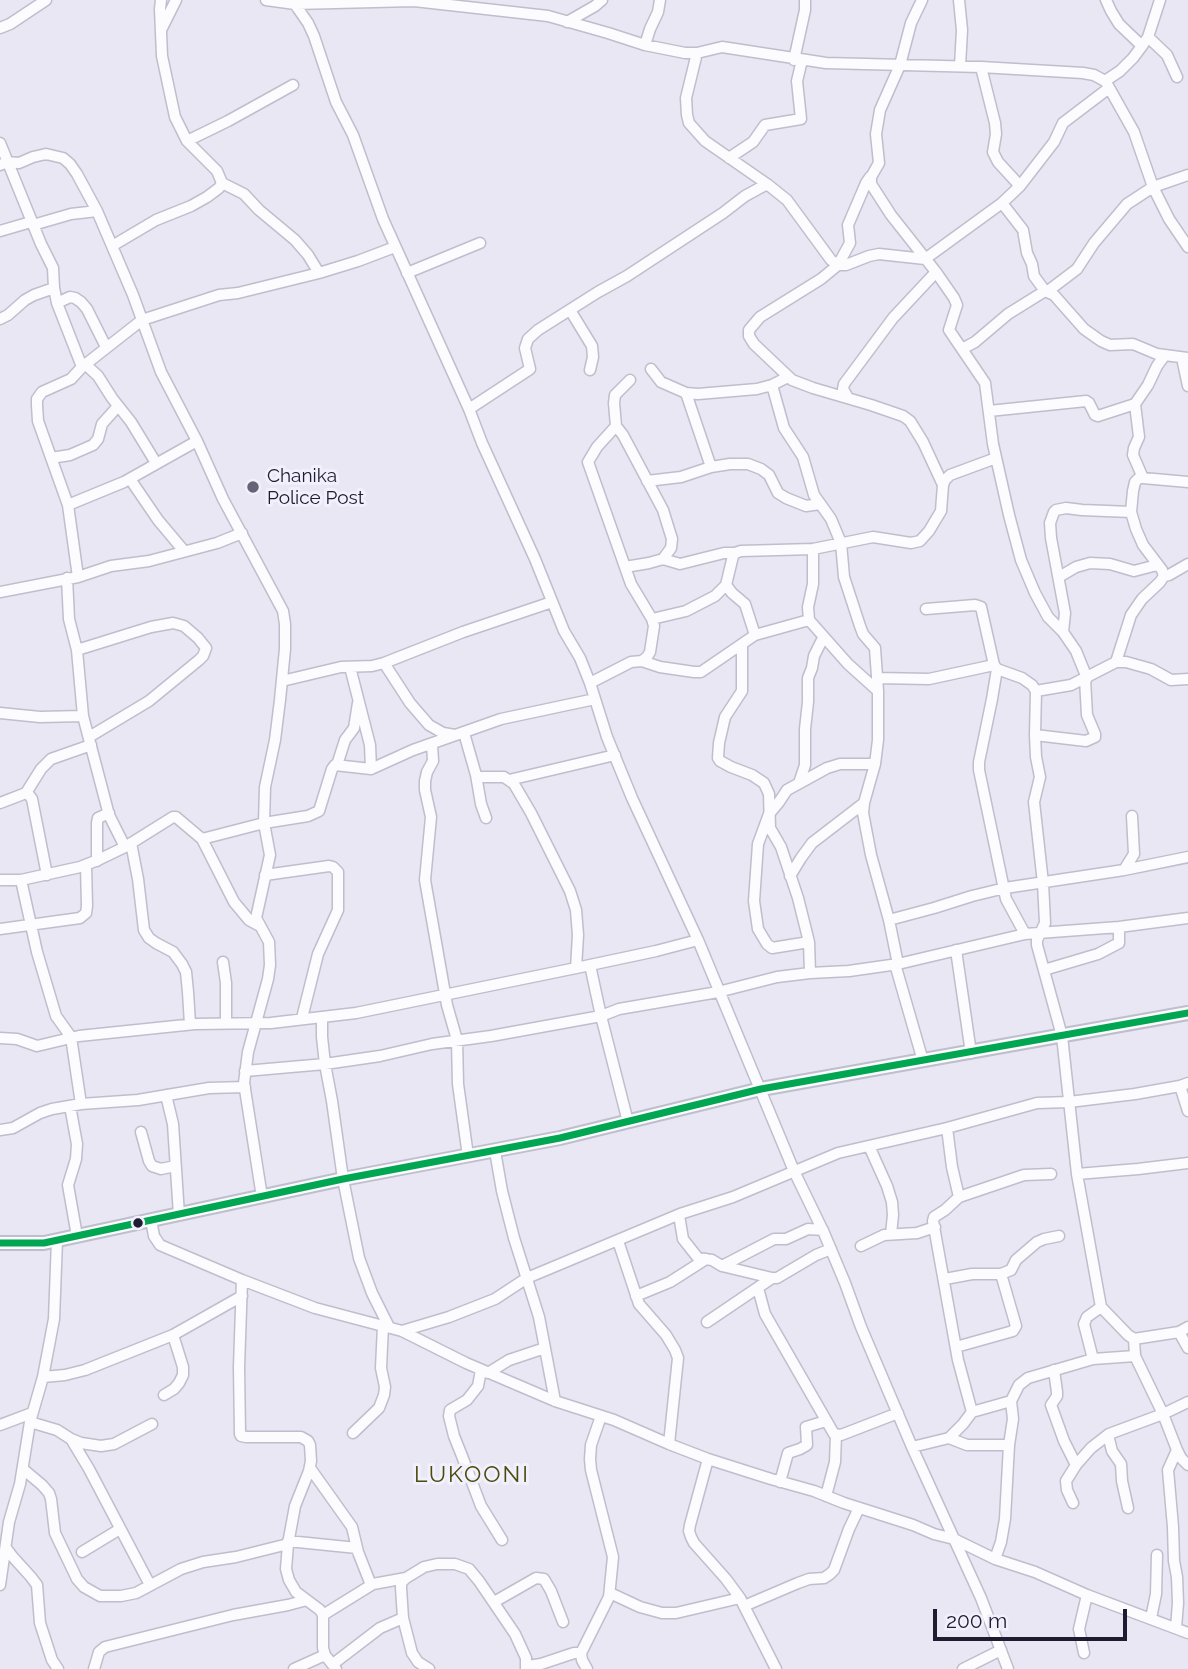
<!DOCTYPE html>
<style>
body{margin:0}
#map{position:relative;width:1188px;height:1669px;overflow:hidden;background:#e8e7f3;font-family:Raleway,sans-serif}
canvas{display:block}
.scale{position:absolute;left:933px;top:1609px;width:194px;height:32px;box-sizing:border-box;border:4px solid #1f1c31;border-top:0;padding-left:9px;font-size:21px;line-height:24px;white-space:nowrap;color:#1f1c31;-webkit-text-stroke:5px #f1f0fc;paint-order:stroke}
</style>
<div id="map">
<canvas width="1188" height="1669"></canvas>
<div class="scale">200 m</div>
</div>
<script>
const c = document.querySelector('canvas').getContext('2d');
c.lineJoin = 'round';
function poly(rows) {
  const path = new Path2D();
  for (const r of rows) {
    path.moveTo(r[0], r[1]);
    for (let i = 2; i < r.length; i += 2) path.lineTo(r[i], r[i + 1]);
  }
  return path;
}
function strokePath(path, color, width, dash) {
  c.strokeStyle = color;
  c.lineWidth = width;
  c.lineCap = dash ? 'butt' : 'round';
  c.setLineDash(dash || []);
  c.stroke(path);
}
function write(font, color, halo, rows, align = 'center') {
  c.font = font + ' Raleway,sans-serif';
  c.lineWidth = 6;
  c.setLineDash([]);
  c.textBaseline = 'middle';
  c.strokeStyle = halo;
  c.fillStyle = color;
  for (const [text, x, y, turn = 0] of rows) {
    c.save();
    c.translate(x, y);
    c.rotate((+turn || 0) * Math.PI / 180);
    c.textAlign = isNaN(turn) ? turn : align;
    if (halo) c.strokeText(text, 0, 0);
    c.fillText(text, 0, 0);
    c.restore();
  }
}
const minor = poly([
 [266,0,295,4,414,1,548,16,608,33,645,45,685,53,697,53,722,47,826,63,981,67,1083,73,1094,75,1105,81,1120,71,1133,58,1142,46,1148,37,1160,0],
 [292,0,308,23,314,36,336,102,353,135,383,219,469,409,482,443,535,559,564,631,580,658,590,683,607,737,632,798,698,940,794,1171,824,1233,845,1283,861,1327,912,1447,981,1598,1008,1669],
 [922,0,911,23,900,65,880,110,876,134,879,163,871,177,871,184,891,215,936,272,954,298,957,305,949,330,985,383,993,444,1009,515,1021,560,1035,593,1048,617,1063,632,1076,651,1087,678],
 [959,0,962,30,960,66],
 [1106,0,1111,11,1119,24,1142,46],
 [567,22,595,6,602,0],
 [0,28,10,24,46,0],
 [162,28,176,0],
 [1148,37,1167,55,1177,77],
 [645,45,650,29,658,12,660,0],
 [697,53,686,98,687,115,689,123,705,141,767,184,787,200,831,260,838,265,846,265,869,256,879,254,925,259,1002,203,1020,186,1054,142,1063,123,1109,88],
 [794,60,805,10,805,0],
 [981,67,995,123,996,134,993,152,998,162,1020,186],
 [1107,84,1134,132,1153,187,1169,219,1188,247],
 [187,141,228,121,293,85],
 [0,143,41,244,53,268,54,288,57,303,82,367,71,379,42,392,37,399,37,405,38,421,68,505,78,577],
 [729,158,753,142,765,125,801,119,797,81,802,60],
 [0,165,7,162,19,163,33,157,46,154,63,158,70,164,77,174,97,211,133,295,161,372,197,441,223,499,283,611,285,624,285,649,280,700,275,740,265,787,264,823,270,855,256,918,269,942,270,965,268,979,248,1052,244,1083,262,1197],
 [870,177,866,183,848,225,850,243,838,265,821,279,760,317,749,330,749,336,754,344,792,380,813,388,871,405,903,416,910,421,923,442,943,485],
 [222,183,244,194,259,210,295,240,308,255,319,273],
 [1002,203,1023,230,1027,253,1032,264,1034,276,1045,291],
 [33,225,71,214,97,211],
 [0,231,31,222],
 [112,246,156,220,191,206,207,197,219,188,222,183,217,171,187,141,175,117,162,56,160,9,161,0],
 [407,273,480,243],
 [1048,291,1077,269,1094,243,1127,204,1153,187,1188,175],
 [57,303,70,297,75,298,81,302,87,309,106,347],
 [570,310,592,346,593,357,590,370],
 [0,319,8,315,25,300,34,295,54,288],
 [962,349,975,342,1008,314,1045,291,1054,295,1084,329,1101,341,1110,345,1133,344,1157,354,1188,358],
 [1182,358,1188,386],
 [85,364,98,376,112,398,131,422,156,463],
 [82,367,142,320,219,295,238,293,319,273,358,261,395,247],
 [651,369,661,382,686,393,698,394,757,389,772,385,788,377],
 [630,380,615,395,614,403,616,426,597,447,588,462,631,584,652,619,654,626,650,652,647,657,642,661],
 [772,385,784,428,803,457,814,495,831,519,841,543,844,577,860,626,863,634,875,648,878,691,878,740,875,764,864,803,863,813,871,855,889,920,898,964],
 [686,393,711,467],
 [848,398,843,389,844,384,893,318,936,272],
 [469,409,530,369,525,348,528,339,538,330,598,292,627,276,723,213,745,196,767,184],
 [989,411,1086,401,1089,403,1095,415,1098,416,1135,404],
 [616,426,623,435,663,510,672,539,671,548,663,559,649,563,625,567],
 [51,458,70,455,93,445,98,439,102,424,118,406],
 [1143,478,1133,455,1134,448,1139,437,1135,404,1148,385,1157,366,1165,355],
 [130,479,158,520,184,551],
 [647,481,681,477,711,467,730,464,748,464,761,469,769,475,778,493,786,498,806,506,820,504],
 [68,505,124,482,197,441],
 [813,549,813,584,808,607,809,620,848,664,878,691],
 [663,559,680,564,724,553,735,553],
 [1164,576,1169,575,1188,564],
 [1059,577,1076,567,1090,563,1110,564,1134,571,1157,565],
 [67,578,69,619,77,650,83,716,109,815,125,847],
 [726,585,732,593,745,604,755,635],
 [0,592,78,577,111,566,149,561,217,543,242,533],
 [926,609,975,605,981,607,994,665,997,669,1022,678,1032,685,1036,691,1035,735,1036,757,1040,777,1034,802,1043,883,1045,923,1037,940,1037,945,1062,1036,1077,1174,1101,1307,1128,1335,1134,1339,1179,1332,1188,1327],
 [652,619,686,611,715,596,726,585,733,556,735,553,741,551,813,549,873,537,911,543,920,541,929,531,941,511,943,485,945,480,950,475,996,458],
 [1063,632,1065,613,1051,538,1050,523,1054,512,1056,510,1066,508,1082,510,1131,512],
 [742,644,742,691,725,717,719,743,718,758,720,761,731,767,752,775,764,783,769,794,770,828,781,847,798,898,809,942,810,973],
 [77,650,151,627,173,623,184,626,198,638,206,648,203,656,199,660,149,701,89,737],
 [1116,662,1131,615,1142,599,1160,582,1164,576,1162,570,1143,545,1136,529,1131,512,1133,491,1135,482,1139,478,1143,478,1188,482],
 [384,663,410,703,429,725,443,733,455,735],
 [350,667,370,745,371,769],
 [997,669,992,699,979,762,979,770,1006,899,1025,934],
 [877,678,929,679,994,665],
 [282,681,341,667,372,666,384,663,463,632,552,602],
 [590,683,631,662,642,661,660,667,694,672,701,672,755,635,809,620],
 [1036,691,1071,685,1116,662,1126,662,1151,669,1171,680,1188,679],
 [0,713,40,717,83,716],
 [464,733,476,775,479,777,504,777,514,784,531,813,570,891,576,910,578,935,576,968],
 [1035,735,1086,741,1095,737,1095,734,1087,715,1085,679],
 [432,744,433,761,427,772,425,781,425,790,431,817,425,880,447,1005,457,1040,458,1084,468,1156],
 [337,765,345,740,354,728,358,703],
 [476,775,481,804,486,818],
 [509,780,615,755],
 [799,783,805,765,805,729,808,702,808,678,812,668,814,656,823,638],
 [26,793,41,769,51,759,91,745],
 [0,803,26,793,29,795,32,799,47,875],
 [202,839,264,823,308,816,319,811,332,769,335,765,371,769,413,750,501,719,595,699],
 [131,843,138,879,144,930,149,938,156,943,173,952,182,964,186,972,188,992,190,1024],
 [97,861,97,823,98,818,109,813],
 [1124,870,1134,854,1132,816],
 [265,875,329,866,333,867,338,872,338,910,318,954,302,1018],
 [790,876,801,858,812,843,864,803],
 [0,880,21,880,80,867,98,860,125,847,173,817,176,817,202,839,234,902,249,920,260,926],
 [21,880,37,952,56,1016,71,1037,81,1104],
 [889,920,934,908,972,896,1005,888,1124,870,1188,857],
 [0,929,80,918,86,913,87,906,86,865],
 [809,942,772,948,767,944,758,929,754,901,758,844,769,814,779,802,787,790,827,768,840,764,875,764],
 [956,950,971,1053],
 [223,962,226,983,226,1023],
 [895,964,923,1061],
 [590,965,601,1016,628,1122],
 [1044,970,1098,954,1119,943,1119,927],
 [322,1017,322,1037,325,1064,332,1101,343,1179,359,1258,372,1293,389,1327],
 [0,1038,17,1039,37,1046,79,1036,195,1024,271,1023,356,1013,576,968,656,951,698,940],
 [245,1071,325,1064,380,1056,432,1044,491,1036,601,1016,619,1009,718,992,777,977,810,973,849,971,898,964,1025,934,1119,927,1188,918],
 [1180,1086,1188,1111],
 [166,1095,173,1124,179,1215],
 [70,1106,77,1144,76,1159,68,1185,77,1236],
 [947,1128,952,1167,959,1197],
 [0,1130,13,1128,40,1113,52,1109,81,1104,138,1100,209,1088,245,1087],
 [141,1132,149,1161,152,1166,161,1169,175,1166],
 [869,1146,887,1186,892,1202,893,1215,891,1234],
 [495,1151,502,1191,514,1238,539,1317,555,1401],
 [1077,1174,1138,1169,1188,1163],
 [679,1215,683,1239,698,1258,712,1260,722,1266,772,1278,777,1278,816,1255,831,1249],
 [151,1220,154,1236,160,1245,242,1280,315,1308,402,1331,466,1363,555,1401,614,1420,669,1444,708,1459,771,1479,814,1491,844,1503,913,1525,934,1534,954,1539,995,1559,1035,1572,1087,1595,1188,1633],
 [618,1241,639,1304,666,1335,675,1350,678,1358,669,1444],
 [861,1246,884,1235,917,1233,935,1227],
 [722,1266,774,1239,786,1239,808,1229,823,1230],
 [945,1279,972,1274,1001,1274,1011,1270,1016,1260,1037,1242,1044,1239,1059,1236],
 [242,1280,239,1367,240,1434,241,1436,246,1437,301,1437,308,1441,310,1445,311,1461,309,1471,295,1506,288,1544,286,1569,289,1580,296,1592,320,1610,323,1615,323,1648,325,1655,336,1669],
 [758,1288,765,1314,834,1434,841,1435,898,1413],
 [636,1296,670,1282,706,1259],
 [707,1322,772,1278],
 [402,1331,449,1317,495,1299,527,1278,680,1214,733,1197,838,1153,947,1128,1037,1103,1069,1102,1135,1094,1180,1086,1188,1083],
 [1179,1332,1188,1348],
 [1134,1339,1135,1356,1163,1414,1177,1450,1181,1458,1188,1465],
 [956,1347,1013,1331,1016,1326,1001,1274],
 [1093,1359,1084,1324,1087,1317,1101,1307],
 [481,1370,478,1386,467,1400,450,1410,449,1416,454,1436,462,1456,481,1506,502,1540],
 [1054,1370,1057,1392,1057,1396,1051,1405,1064,1441,1076,1465],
 [488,1373,509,1360,545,1348],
 [43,1377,65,1375,85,1370,173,1335,242,1296],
 [164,1395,174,1389,179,1383,183,1375,183,1367,173,1335],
 [972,1412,1011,1401],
 [30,1422,57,1430,71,1439,81,1443,101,1446,114,1444,152,1424],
 [0,1425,32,1413],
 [353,1433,379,1408,384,1395,385,1387,381,1368,383,1326],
 [1108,1435,1112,1451,1121,1464,1122,1481,1128,1508],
 [949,1438,967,1445,1009,1445],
 [71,1439,89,1469,150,1585],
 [912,1447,949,1438,963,1424,972,1412,958,1360,933,1221,934,1217,945,1210,959,1197,1024,1175,1051,1174],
 [708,1459,690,1525,689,1531,691,1537,694,1543,726,1579,740,1598,776,1669],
 [310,1468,352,1527,358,1552,371,1585],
 [23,1469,42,1485,49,1493,51,1499,55,1533,77,1579,84,1587,100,1596,121,1596,136,1593,181,1569,203,1562,236,1557,288,1544],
 [780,1482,788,1453,800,1449,807,1445,806,1427,826,1421],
 [826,1496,835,1462,836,1435],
 [1073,1503,1067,1490,1066,1481,1076,1465,1091,1448,1109,1434,1163,1414,1188,1402],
 [288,1541,357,1548],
 [6,1548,12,1556,31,1577,37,1585,40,1623,52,1660,58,1669],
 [82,1552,120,1529],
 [995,1559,1001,1542,1005,1519,1009,1445,1013,1419,1011,1401,1019,1385,1028,1378,1093,1359,1135,1356],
 [0,1585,9,1522,20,1484,30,1422,43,1377,54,1319,57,1240],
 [610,1593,640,1607,662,1613,676,1613,740,1598],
 [494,1602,536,1578,544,1579,551,1591,563,1622],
 [744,1606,798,1583,809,1579,824,1578,830,1574,834,1570,849,1529,859,1508],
 [323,1615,373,1584,406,1578],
 [1151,1618,1156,1594,1157,1555],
 [1176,1628,1178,1603,1177,1577,1174,1561,1173,1527,1168,1470,1177,1450],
 [1084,1653,1079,1629,1087,1595],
 [333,1664,380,1628,403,1618],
 [527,1666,541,1664,574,1653,581,1653],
 [94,1669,99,1652,105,1647,233,1615,288,1605,307,1600],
 [294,1669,325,1655],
 [429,1669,418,1662,412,1653,403,1618,401,1588,401,1583,406,1578,424,1567,437,1564,455,1564,469,1569,479,1581,515,1634,526,1658,526,1669],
 [587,1669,582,1660,581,1653,609,1597,613,1557,591,1470,590,1459,591,1445,601,1416],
 [963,1669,1001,1650]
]);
const major = poly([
 [0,1243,44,1243,343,1179,560,1138,761,1089,1188,1013]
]);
const bus1 = poly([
 [0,1243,44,1243,343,1179,560,1138,761,1089,1188,1013]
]);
const markers = [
 [253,487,7,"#656375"],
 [138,1223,6,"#1f1c31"]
];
const poiNames = [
 ["Chanika",267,476],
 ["Police Post",267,498]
];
const quarterNames = [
 ["LUKOONI",472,1475]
];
strokePath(minor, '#bfbecd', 13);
strokePath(major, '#bfbecd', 16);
strokePath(minor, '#fcfbfd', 10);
strokePath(major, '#fcfbfd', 12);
strokePath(bus1, '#00a651', 7);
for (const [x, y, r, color] of markers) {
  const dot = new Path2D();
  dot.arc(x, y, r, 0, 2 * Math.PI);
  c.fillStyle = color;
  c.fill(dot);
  strokePath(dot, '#f1f0fc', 2.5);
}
write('19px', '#1f1c31', '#f1f0fc', poiNames, 'left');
c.letterSpacing = '2px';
write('23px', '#4a4b0c', '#f1f0fc', quarterNames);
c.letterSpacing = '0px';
</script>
